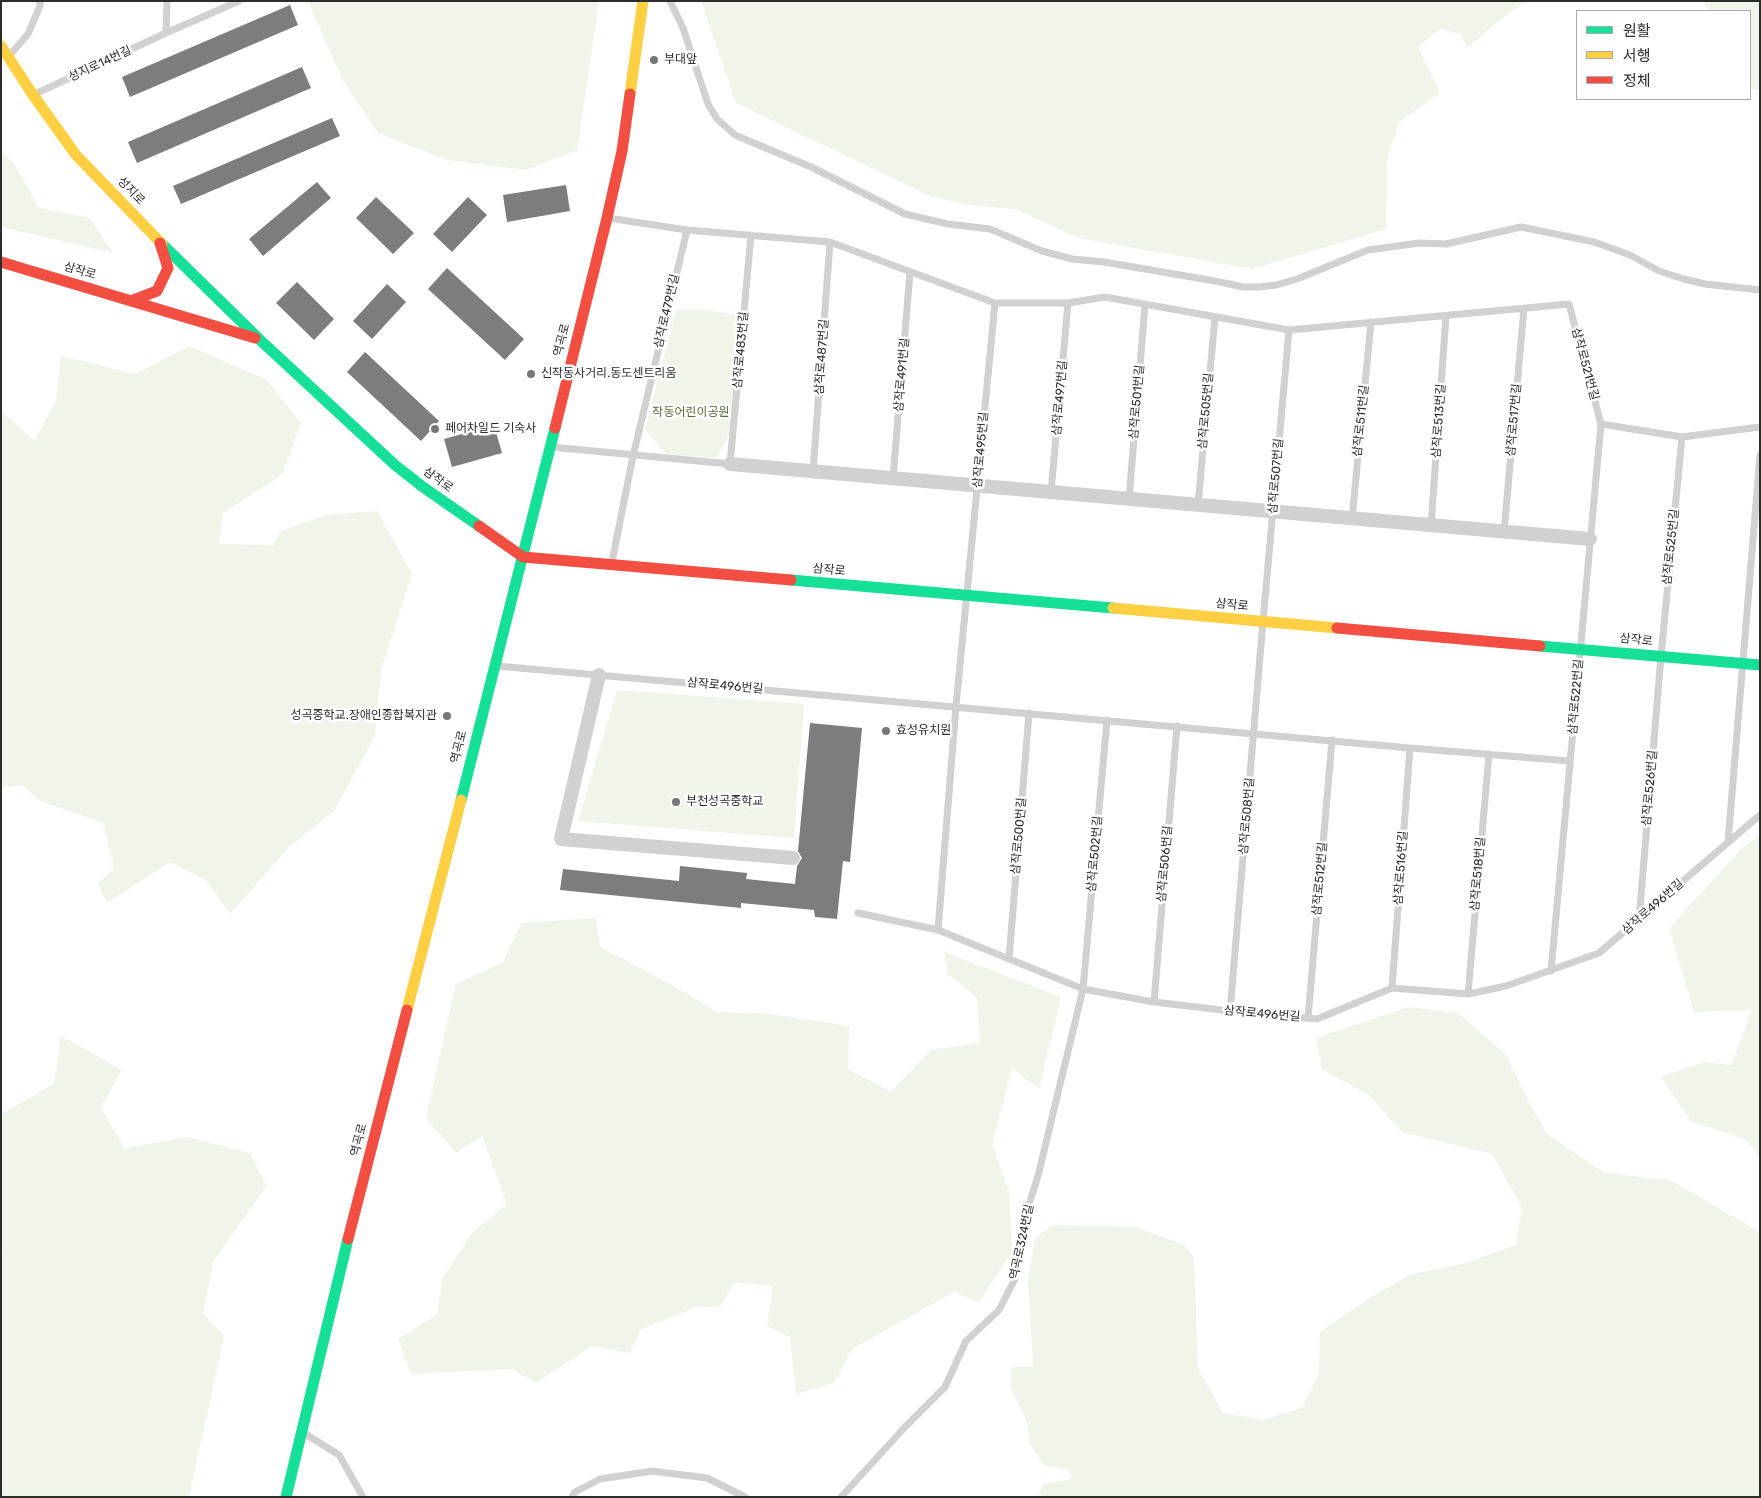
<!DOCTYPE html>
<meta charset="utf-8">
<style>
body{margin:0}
#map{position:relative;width:1761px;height:1498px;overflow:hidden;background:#fff;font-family:Rubik,"Noto Sans KR",sans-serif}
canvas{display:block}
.frame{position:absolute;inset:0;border:2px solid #2c2c2c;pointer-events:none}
.legend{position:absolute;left:1576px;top:10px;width:175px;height:90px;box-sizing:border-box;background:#fff;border:1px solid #ababab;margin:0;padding:6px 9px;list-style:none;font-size:15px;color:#2c2c2c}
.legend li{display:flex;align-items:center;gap:10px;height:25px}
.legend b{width:25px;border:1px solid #ababab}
</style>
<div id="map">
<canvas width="1761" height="1498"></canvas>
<div class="frame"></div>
<ul class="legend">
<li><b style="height:6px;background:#16e098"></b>원활</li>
<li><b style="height:6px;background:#ffcf43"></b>서행</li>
<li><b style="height:6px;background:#f24e42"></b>정체</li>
</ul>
</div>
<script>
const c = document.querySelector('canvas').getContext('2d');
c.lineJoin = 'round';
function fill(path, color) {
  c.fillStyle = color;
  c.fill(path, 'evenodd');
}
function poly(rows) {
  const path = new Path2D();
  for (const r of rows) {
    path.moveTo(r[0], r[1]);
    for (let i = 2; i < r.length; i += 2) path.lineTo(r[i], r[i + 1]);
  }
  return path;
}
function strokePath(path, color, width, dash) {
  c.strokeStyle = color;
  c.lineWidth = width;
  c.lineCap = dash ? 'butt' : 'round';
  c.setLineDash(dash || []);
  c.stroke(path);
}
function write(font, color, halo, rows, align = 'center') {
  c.font = font + ' Rubik,"Noto Sans KR",sans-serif';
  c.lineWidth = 5;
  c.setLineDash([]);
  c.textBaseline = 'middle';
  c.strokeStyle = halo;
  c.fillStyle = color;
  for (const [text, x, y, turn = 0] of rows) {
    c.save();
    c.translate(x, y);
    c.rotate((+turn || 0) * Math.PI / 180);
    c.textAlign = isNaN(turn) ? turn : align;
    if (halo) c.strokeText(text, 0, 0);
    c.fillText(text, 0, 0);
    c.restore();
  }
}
const green = poly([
 [308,1,599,1,577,150,526,170,447,160,378,133,343,81],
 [701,1,1526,1,1505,16,1467,48,1461,34,1440,29,1418,47,1440,93,1399,122,1387,160,1386,229,1252,269,1078,238,1016,209,969,205,932,197,736,103],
 [1702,1,1760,1,1760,89,1752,89,1750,81,1750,11,1709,11],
 [1,152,14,163,39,208,89,218,113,253,1,227],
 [676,310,709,310,741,316,730,433,716,458,666,454,645,429],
 [189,346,267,380,301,423,282,475,223,513,219,544,273,545,281,531,327,515,377,511,412,574,381,670,375,736,334,811,289,847,230,914,206,880,170,862,107,903,98,884,114,868,103,823,40,801,22,785,1,787,1,410,34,441,56,401,61,356,135,374],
 [617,690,804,704,794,838,578,821],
 [1760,835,1760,1157,1744,1139,1691,1121,1661,1077,1704,1062,1731,1065,1752,1010,1694,1012,1669,928,1743,847],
 [596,918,600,947,674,986,717,1012,769,1014,849,1026,848,1069,891,1092,931,1050,980,1043,977,998,948,974,944,952,1061,997,1039,1089,1012,1068,992,1145,1009,1191,1012,1252,979,1302,954,1292,852,1349,834,1383,796,1394,790,1337,767,1326,773,1286,735,1282,720,1306,697,1307,640,1330,630,1353,593,1346,535,1383,513,1369,411,1374,398,1339,437,1315,442,1279,472,1233,507,1204,482,1136,456,1153,426,1118,456,984,503,962,521,923],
 [1408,1007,1458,1013,1506,1055,1530,1104,1547,1134,1604,1173,1670,1180,1760,1232,1760,1497,1038,1497,1043,1484,1072,1479,1068,1470,1044,1465,1030,1444,1028,1424,1011,1388,1012,1367,1033,1367,1028,1279,1035,1239,1052,1225,1135,1227,1184,1245,1194,1258,1198,1368,1223,1413,1262,1420,1302,1408,1319,1374,1320,1332,1365,1301,1409,1275,1466,1263,1516,1245,1522,1207,1492,1154,1402,1132,1369,1095,1322,1069,1316,1038],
 [61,1036,122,1070,101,1107,124,1148,188,1137,250,1153,266,1186,213,1262,203,1313,224,1336,189,1497,1,1497,1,1253,3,1254,1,1249,1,1114,54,1084]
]);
const building = poly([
 [290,5,298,25,130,97,122,77],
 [302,67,311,88,137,163,128,142],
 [332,118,340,136,181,204,173,186],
 [317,182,331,198,263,256,249,239],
 [566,185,570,211,507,222,503,195],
 [376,197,414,233,393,254,356,218],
 [468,197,487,215,452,252,433,234],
 [447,268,524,339,505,360,428,289],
 [297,282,334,319,314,340,276,303],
 [387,284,406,302,372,339,353,321],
 [365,352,439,421,421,441,347,372],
 [494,425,502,453,452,467,444,439],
 [810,723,862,728,850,862,843,861,837,919,815,917,814,910,741,903,741,908,560,890,563,869,679,881,680,866,747,873,746,879,795,884,797,866,802,858,798,851]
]);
const lane = poly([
 [670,1,683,28,708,104,717,119,735,135,811,167,905,214,948,224,990,229,1042,251,1072,259,1104,262,1215,281,1243,287,1259,287,1276,285,1297,279,1368,250,1419,243,1446,244,1521,227,1594,242,1630,255,1659,271,1684,279,1705,284,1760,290],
 [166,33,167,1],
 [9,56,28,34,40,6,40,1],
 [35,94,166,33,239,1],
 [608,218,687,230,830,242,995,303,1068,303,1105,297,1289,330,1569,304,1601,424,1551,971],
 [1601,424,1682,437,1760,427],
 [551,447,730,464,751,235],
 [813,472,830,242],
 [893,478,910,272],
 [1051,492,1068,303],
 [1129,499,1145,305],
 [1198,505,1215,317],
 [1352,519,1371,322],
 [1431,526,1446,316],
 [1504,532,1524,308],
 [612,562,633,456,687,230],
 [497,666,1410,748,1570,761],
 [1728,842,1760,455],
 [858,913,938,930,1083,989,1154,1002,1230,1011,1317,1019,1392,988,1468,994,1506,986,1599,953,1760,815],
 [1639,920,1661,656,1682,437],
 [938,930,956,706,995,303],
 [1009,959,1029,713],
 [1392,988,1410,748],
 [1468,994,1489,754],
 [1154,1002,1177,726],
 [1230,1011,1263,621,1289,330],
 [1308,1018,1332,740],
 [304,1433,339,1455,363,1497],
 [572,1497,575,1492,600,1479,652,1471,707,1478,745,1497],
 [841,1497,905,1427,945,1387,966,1341,999,1310,1015,1279,1024,1220,1038,1176,1083,989,1107,720]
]);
const street = poly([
 [730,464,1590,539],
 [599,675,561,839,793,858]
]);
const fast = poly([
 [162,244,259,339,395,465,423,487,479,526],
 [791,580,1113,608],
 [1540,646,1760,665],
 [461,800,555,428],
 [286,1497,348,1239]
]);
const slow = poly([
 [1,46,33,95,76,155,162,244],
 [630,94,643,1],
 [1113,608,1337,628],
 [407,1010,461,800]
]);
const jam = poly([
 [1,262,255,338],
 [131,301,157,291,168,268,160,243],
 [555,428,607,218,622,151,630,94],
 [479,526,523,557,791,580],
 [1337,628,1540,646],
 [348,1239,407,1010]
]);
const markers = [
 [654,60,5,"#767676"],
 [531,374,5,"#767676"],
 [435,429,5,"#767676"],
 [447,716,5,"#767676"],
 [886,731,5,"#767676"],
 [676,802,5,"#767676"]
];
const poiNames = [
 ["부대앞",664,60],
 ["신작동사거리.동도센트리움",541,374],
 ["페어차일드 기숙사",445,429],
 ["성곡중학교.장애인종합복지관",437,716,"right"],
 ["효성유치원",896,731],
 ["부천성곡중학교",686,802]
];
const streetNames = [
 ["성지로14번길",100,64,-25],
 ["성지로",131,191,46],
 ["삼작로",80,271,16],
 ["삼작로479번길",667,311,-77],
 ["역곡로",562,340,-76],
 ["삼작로483번길",741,350,-85],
 ["삼작로487번길",822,357,-86],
 ["삼작로521번길",1585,364,75],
 ["삼작로491번길",902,375,-85],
 ["삼작로497번길",1060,398,-85],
 ["삼작로501번길",1137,402,-85],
 ["삼작로505번길",1206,411,-85],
 ["삼작로517번길",1514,420,-85],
 ["삼작로511번길",1361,421,-84],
 ["삼작로513번길",1439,421,-86],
 ["삼작로495번길",981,450,-85],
 ["삼작로507번길",1276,476,-85],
 ["삼작로",438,480,36],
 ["삼작로525번길",1671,547,-84],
 ["삼작로",829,570,5],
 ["삼작로",1232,605,5],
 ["삼작로",1636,640,6],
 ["삼작로496번길",725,686,5],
 ["삼작로522번길",1576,697,-85],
 ["역곡로",459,747,-76],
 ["삼작로526번길",1650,788,-85],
 ["삼작로508번길",1247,816,-85],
 ["삼작로500번길",1019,836,-85],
 ["삼작로502번길",1095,854,-85],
 ["삼작로506번길",1165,864,-85],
 ["삼작로516번길",1401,868,-86],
 ["삼작로518번길",1478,874,-85],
 ["삼작로512번길",1320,879,-85],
 ["삼작로496번길",1653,907,-41],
 ["삼작로496번길",1262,1014,5],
 ["역곡로",359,1140,-76],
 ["역곡로324번길",1022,1242,-78]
];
const parkNames = [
 ["작동어린이공원",691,413]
];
fill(green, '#f0f4e9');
fill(building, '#7d7d7d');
strokePath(lane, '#d1d1d1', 7);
strokePath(street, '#d1d1d1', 14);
strokePath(fast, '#16e098', 11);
strokePath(slow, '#ffcf43', 11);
strokePath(jam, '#f24e42', 11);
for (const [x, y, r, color] of markers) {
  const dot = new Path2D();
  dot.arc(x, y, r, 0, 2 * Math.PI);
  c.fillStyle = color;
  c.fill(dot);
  strokePath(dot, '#fff', 2);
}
write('12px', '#2c2c2c', '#fff', poiNames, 'left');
write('12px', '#2c2c2c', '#fff', streetNames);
write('12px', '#536b36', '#fff', parkNames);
</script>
